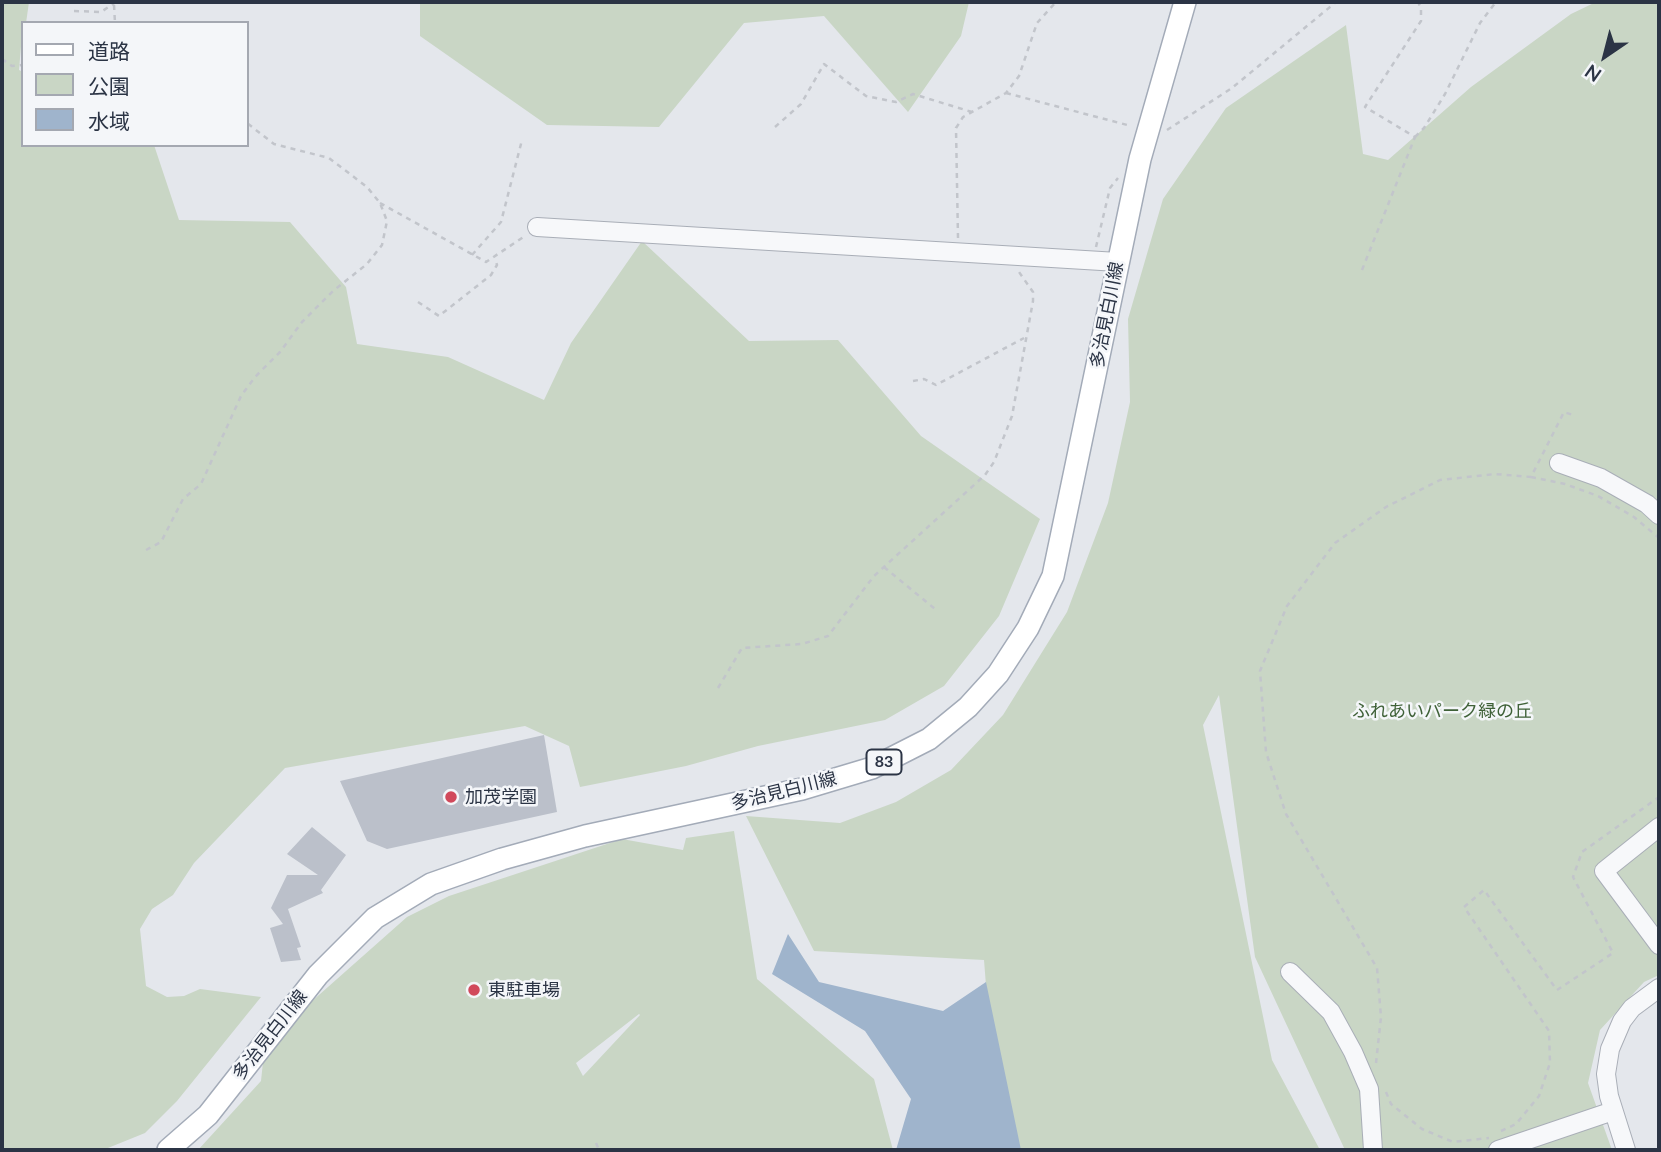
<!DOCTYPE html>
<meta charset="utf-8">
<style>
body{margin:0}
#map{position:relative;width:1661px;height:1152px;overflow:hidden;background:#e4e7ec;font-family:Lato,"Noto Sans JP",sans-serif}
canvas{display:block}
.frame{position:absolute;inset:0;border:4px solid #2b3445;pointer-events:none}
.legend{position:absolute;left:21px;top:21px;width:228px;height:126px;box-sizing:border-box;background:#f4f6f9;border:2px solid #a4a8b1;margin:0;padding:9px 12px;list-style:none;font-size:21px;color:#2b3445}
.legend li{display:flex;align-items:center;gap:14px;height:35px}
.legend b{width:35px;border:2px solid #a4a8b1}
.north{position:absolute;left:1570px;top:21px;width:70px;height:70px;-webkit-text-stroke:5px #f4f6f9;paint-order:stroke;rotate:215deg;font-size:19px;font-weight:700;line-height:28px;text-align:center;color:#2b3445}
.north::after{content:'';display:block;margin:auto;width:24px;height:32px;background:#2b3445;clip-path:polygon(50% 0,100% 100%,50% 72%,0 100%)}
</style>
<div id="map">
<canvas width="1661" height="1152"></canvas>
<div class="frame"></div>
<ul class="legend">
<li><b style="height:9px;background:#fff"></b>道路</li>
<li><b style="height:19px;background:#c9d6c5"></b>公園</li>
<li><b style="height:19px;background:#9fb4cc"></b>水域</li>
</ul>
<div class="north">N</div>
</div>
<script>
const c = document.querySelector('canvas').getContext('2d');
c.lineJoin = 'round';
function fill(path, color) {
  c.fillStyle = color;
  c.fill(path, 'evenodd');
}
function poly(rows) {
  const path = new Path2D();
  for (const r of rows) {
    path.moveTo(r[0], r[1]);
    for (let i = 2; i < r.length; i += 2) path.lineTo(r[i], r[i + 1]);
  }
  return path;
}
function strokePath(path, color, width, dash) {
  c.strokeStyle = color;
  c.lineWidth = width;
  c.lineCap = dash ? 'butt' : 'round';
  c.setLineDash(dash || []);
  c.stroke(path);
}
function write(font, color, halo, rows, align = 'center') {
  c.font = font + ' Lato,"Noto Sans JP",sans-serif';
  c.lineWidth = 5;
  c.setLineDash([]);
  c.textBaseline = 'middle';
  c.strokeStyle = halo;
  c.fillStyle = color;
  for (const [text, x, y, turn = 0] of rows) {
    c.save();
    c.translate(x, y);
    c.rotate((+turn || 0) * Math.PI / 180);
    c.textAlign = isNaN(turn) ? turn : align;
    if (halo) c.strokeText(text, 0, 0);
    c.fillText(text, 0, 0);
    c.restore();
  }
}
const green = poly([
 [2,2,29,2,26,23,23,23,19,70,23,72,23,145,154,145,179,220,290,222,346,287,357,344,448,357,544,400,571,343,642,241,749,341,838,340,921,436,1040,519,999,616,944,686,885,720,758,746,686,766,580,787,569,746,525,726,285,768,194,863,173,895,152,909,140,929,146,986,167,997,184,996,200,989,261,997,177,1101,145,1133,103,1150,2,1150],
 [420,2,969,2,961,36,908,112,824,16,744,23,659,127,547,125,420,36],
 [1596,2,1659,2,1659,975,1644,982,1600,1030,1588,1083,1612,1150,1345,1150,1255,957,1219,695,1203,725,1272,1060,1320,1150,1019,1150,992,1062,984,960,814,951,746,816,840,823,896,802,951,770,1003,715,1067,612,1108,503,1130,402,1128,319,1163,199,1226,108,1346,25,1363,154,1388,160,1471,87,1571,14],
 [734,831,757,979,874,1079,893,1150,198,1150,261,1081,263,1062,302,1010,407,917,449,896,622,839,683,850,686,838],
 [639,1014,640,1015,583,1076,576,1063]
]);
const water = poly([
 [788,934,819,982,943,1011,986,982,1021,1150,896,1150,911,1099,865,1031,772,974]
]);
const building = poly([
 [544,735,557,812,387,849,367,841,340,781],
 [312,827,346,855,321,890,323,893,288,909,301,947,297,948,301,960,281,962,270,928,283,924,271,908,287,875,318,875,287,854]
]);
const path = poly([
 [114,5,115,23],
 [74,11,101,12,116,2],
 [2,59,12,66,23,65],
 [1006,93,1131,126],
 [775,127,801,104,824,64,866,96,896,102,913,94,972,112],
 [1167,130,1232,88,1336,2],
 [1415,137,1424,128,1445,94,1480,23,1496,2],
 [380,203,486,262,525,236],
 [958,238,956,128,963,117,1006,93,1019,76,1037,23,1056,2],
 [1096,247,1110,188,1118,178],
 [472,255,501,222,522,140],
 [1362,270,1415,137,1365,107,1421,21,1421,8,1418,2],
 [418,302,439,316,491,275,497,265,495,259],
 [913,381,924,379,936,385,1024,338],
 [1531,477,1565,484,1598,496,1634,517,1659,538],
 [146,550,161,542,183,499,201,484,241,396,255,377,280,352,302,322,333,291,367,264,382,245,387,221,380,203,367,187,329,158,274,144,247,123],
 [884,567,935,609],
 [718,688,742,648,802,644,828,636,874,576,985,475,994,462,1012,416,1033,301,1033,292,1019,272],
 [1376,1063,1381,1017,1377,968,1286,814,1266,752,1260,671,1287,606,1335,543,1386,507,1440,480,1495,474,1531,477,1564,412,1573,415],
 [1386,1092,1391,1104,1422,1129,1453,1142,1489,1138],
 [1501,1131,1516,1124,1539,1096,1550,1063,1549,1031,1464,907,1484,890,1557,990,1613,953,1573,877,1582,852,1659,797],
 [596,1143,599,1150]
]);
const minor = poly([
 [537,227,1118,262],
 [1559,463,1601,478,1647,504,1659,515],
 [1659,827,1604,871,1659,945],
 [1290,972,1331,1012,1353,1052,1369,1089,1373,1150],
 [1498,1150,1613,1111],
 [1626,1150,1609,1096,1606,1074,1610,1049,1622,1021,1632,1008,1659,988]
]);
const major = poly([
 [168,1150,208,1115,318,975,375,918,431,884,502,859,585,836,802,789,872,768,929,739,968,707,998,674,1028,628,1053,576,1140,159,1185,2]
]);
const markers = [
 [451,797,7,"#d1495b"],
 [474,990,7,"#d1495b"]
];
const shields = [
 [884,762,35]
];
const shieldNames = [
 ["83",884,762]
];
const streetNames = [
 ["多治見白川線",1107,315,-79],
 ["多治見白川線",784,791,-14],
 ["多治見白川線",270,1035,-52]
];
const parkNames = [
 ["ふれあいパーク緑の丘",1442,711]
];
const poiNames = [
 ["加茂学園",465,797],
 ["東駐車場",488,990]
];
fill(green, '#c9d6c5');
fill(water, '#9fb4cc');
fill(building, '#bbc0ca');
strokePath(minor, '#a9aeb7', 20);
strokePath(major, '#a3abb8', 24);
strokePath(path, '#c2c5cb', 2.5, [5, 5]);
strokePath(minor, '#f7f8fa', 18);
strokePath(major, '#fff', 21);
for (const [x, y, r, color] of markers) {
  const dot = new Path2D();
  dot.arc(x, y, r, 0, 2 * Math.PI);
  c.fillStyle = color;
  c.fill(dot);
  strokePath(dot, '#f4f6f9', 2.5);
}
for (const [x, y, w] of shields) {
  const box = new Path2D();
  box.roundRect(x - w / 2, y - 12.5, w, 25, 5);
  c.fillStyle = '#f4f6f9';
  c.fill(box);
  strokePath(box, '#2b3445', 2);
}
write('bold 16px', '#2b3445', null, shieldNames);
write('18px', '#2b3445', '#f4f6f9', streetNames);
write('18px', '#3f6138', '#f4f6f9', parkNames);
write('18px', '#2b3445', '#f4f6f9', poiNames, 'left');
</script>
